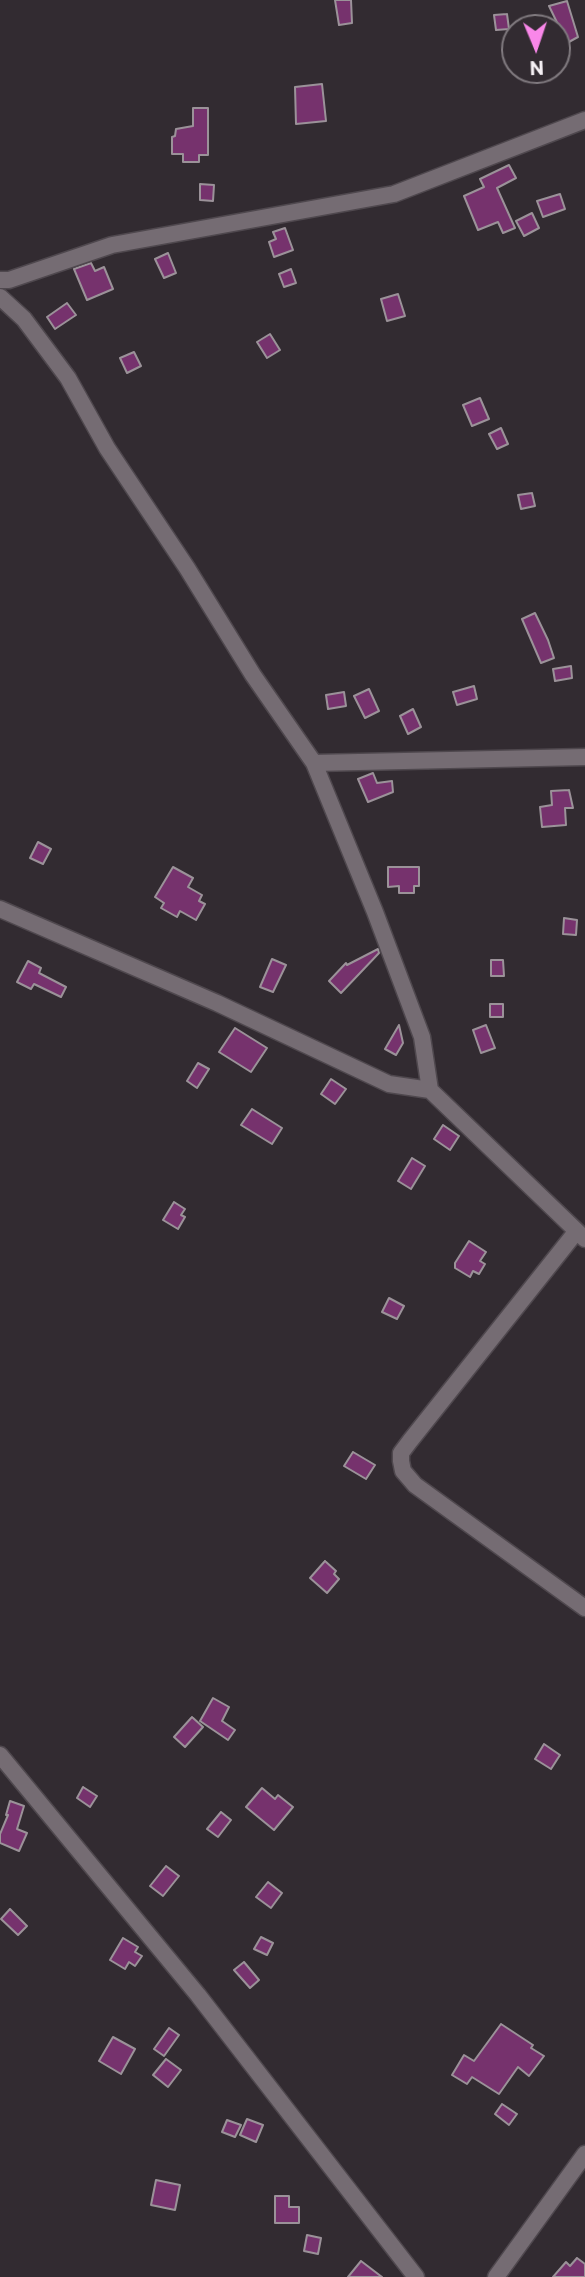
<!DOCTYPE html>
<style>
body{margin:0}
#map{position:relative;width:585px;height:2277px;overflow:hidden;background:#322b31;font-family:Commissioner,sans-serif}
canvas{display:block}
.north{position:absolute;left:501px;top:14px;width:70px;height:70px;box-sizing:border-box;background:#322b31;border:2px solid #807a7f;border-radius:50%;rotate:178deg;font-size:19px;font-weight:700;line-height:28px;text-align:center;color:#f5f0f4}
.north::after{content:'';display:block;margin:auto;width:24px;height:32px;background:#f987e9;clip-path:polygon(50% 0,100% 100%,50% 72%,0 100%)}
</style>
<div id="map">
<canvas width="585" height="2277"></canvas>
<div class="north">N</div>
</div>
<script>
const c = document.querySelector('canvas').getContext('2d');
c.lineJoin = 'round';
function fill(path, color) {
  c.fillStyle = color;
  c.fill(path, 'evenodd');
}
function poly(rows) {
  const path = new Path2D();
  for (const r of rows) {
    path.moveTo(r[0], r[1]);
    for (let i = 2; i < r.length; i += 2) path.lineTo(r[i], r[i + 1]);
  }
  return path;
}
function strokePath(path, color, width, dash) {
  c.strokeStyle = color;
  c.lineWidth = width;
  c.lineCap = dash ? 'butt' : 'round';
  c.setLineDash(dash || []);
  c.stroke(path);
}
const building = poly([
 [335,0,351,0,352,23,339,25,335,0],
 [567,1,578,37,567,43,549,6,567,1],
 [507,14,509,29,496,30,494,15,507,14],
 [322,84,326,121,296,124,295,87,322,84],
 [193,108,208,108,208,155,199,155,199,162,183,162,183,154,172,154,172,137,175,136,176,129,193,126,193,108],
 [509,165,516,178,497,188,515,228,503,233,498,222,478,230,464,196,484,187,480,179,509,165],
 [200,184,214,185,213,201,200,200,200,184],
 [560,194,565,209,543,217,537,201,560,194],
 [532,213,539,228,524,236,516,221,532,213],
 [285,228,293,250,274,257,269,242,276,239,273,232,285,228],
 [168,253,176,273,164,278,155,259,168,253],
 [91,263,95,271,104,267,113,289,87,300,74,269,91,263],
 [291,269,296,283,284,287,279,274,291,269],
 [398,294,405,316,387,321,381,299,398,294],
 [67,303,76,315,55,329,47,317,67,303],
 [270,334,280,350,267,358,257,342,270,334],
 [134,352,141,366,127,373,120,358,134,352],
 [480,398,489,419,472,426,463,405,480,398],
 [501,428,508,444,497,449,489,434,501,428],
 [532,493,535,506,521,509,518,495,532,493],
 [535,613,548,640,554,658,541,663,522,619,535,613],
 [571,666,572,678,555,681,553,669,571,666],
 [474,686,477,699,457,705,453,692,474,686],
 [369,689,379,711,365,718,354,696,369,689],
 [344,692,346,706,328,709,326,695,344,692],
 [413,709,421,727,408,734,400,716,413,709],
 [373,773,377,783,392,781,393,792,368,802,358,779,373,773],
 [569,790,573,808,565,808,566,825,542,827,540,807,552,805,551,791,569,790],
 [38,842,51,849,43,864,30,858,38,842],
 [173,867,193,878,188,887,202,895,199,901,205,904,196,920,180,911,177,917,161,908,164,903,155,897,173,867],
 [388,867,419,867,419,886,414,886,414,893,399,893,399,886,388,887,388,867],
 [564,918,577,920,576,935,563,934,564,918],
 [378,949,379,953,341,993,329,981,346,963,347,965,378,949],
 [272,959,286,965,273,992,260,987,272,959],
 [491,960,503,960,504,976,491,976,491,960],
 [28,961,41,968,39,973,66,987,61,997,34,984,31,989,17,982,28,961],
 [490,1004,503,1004,503,1017,490,1017,490,1004],
 [399,1025,403,1043,396,1055,385,1049,399,1025],
 [486,1025,495,1048,481,1053,473,1030,486,1025],
 [235,1028,267,1048,251,1072,219,1052,235,1028],
 [198,1063,209,1069,197,1088,187,1081,198,1063],
 [331,1079,346,1089,335,1104,321,1094,331,1079],
 [252,1109,282,1128,272,1144,241,1125,252,1109],
 [443,1125,459,1136,450,1150,434,1139,443,1125],
 [412,1158,425,1166,411,1189,398,1181,412,1158],
 [174,1202,185,1209,181,1215,185,1217,178,1229,163,1220,174,1202],
 [469,1241,486,1252,480,1261,485,1264,479,1274,473,1271,470,1277,455,1268,455,1263,469,1241],
 [389,1298,404,1306,397,1319,382,1312,389,1298],
 [353,1452,375,1465,366,1479,344,1466,353,1452],
 [325,1561,336,1571,334,1574,339,1579,327,1593,310,1578,325,1561],
 [213,1698,229,1707,222,1721,235,1730,228,1740,200,1721,213,1698],
 [192,1717,203,1727,185,1747,174,1737,192,1717],
 [544,1744,560,1755,551,1769,535,1759,544,1744],
 [83,1787,97,1796,90,1807,77,1798,83,1787],
 [262,1788,275,1799,278,1795,293,1807,274,1830,246,1807,262,1788],
 [10,1801,24,1806,17,1829,27,1833,19,1851,0,1843,0,1834,8,1815,6,1815,10,1801],
 [221,1812,231,1820,218,1837,207,1829,221,1812],
 [166,1866,179,1876,163,1896,150,1886,166,1866],
 [268,1882,282,1893,271,1908,256,1897,268,1882],
 [10,1909,27,1926,18,1935,1,1919,10,1909],
 [261,1937,273,1943,267,1955,254,1949,261,1937],
 [123,1938,138,1947,135,1952,142,1956,135,1966,129,1962,125,1969,110,1960,123,1938],
 [244,1962,259,1980,250,1988,234,1970,244,1962],
 [501,2024,533,2045,531,2048,544,2056,529,2076,518,2067,499,2094,472,2077,467,2084,452,2075,464,2055,474,2061,501,2024],
 [169,2028,179,2035,164,2056,154,2049,169,2028],
 [113,2037,135,2049,121,2074,99,2061,113,2037],
 [166,2059,181,2070,168,2087,153,2075,166,2059],
 [502,2104,517,2114,509,2125,495,2114,502,2104],
 [247,2119,263,2125,256,2142,240,2135,247,2119],
 [227,2120,241,2125,235,2137,222,2132,227,2120],
 [156,2180,180,2185,175,2210,151,2205,156,2180],
 [275,2196,289,2196,289,2207,299,2207,299,2223,275,2223,275,2196],
 [307,2235,321,2238,318,2254,304,2251,307,2235],
 [577,2258,585,2264,585,2277,553,2277,566,2262,570,2266,577,2258],
 [361,2261,382,2277,348,2277,361,2261]
]);
const minor = poly([
 [0,280,9,280,112,245,394,194,585,120],
 [0,297,24,319,68,378,107,448,187,568,253,675,314,763,375,912,422,1037,430,1090],
 [314,763,585,757],
 [0,909,217,1003,389,1084,430,1090,585,1239],
 [576,1232,410,1441,401,1453,401,1461,403,1471,415,1485,585,1608],
 [0,1755,198,1995,416,2277],
 [496,2277,585,2154]
]);
fill(building, '#76326d');
strokePath(building, '#9b9299', 2);
strokePath(minor, '#4f484e', 19);
strokePath(minor, '#756c73', 16);
</script>
